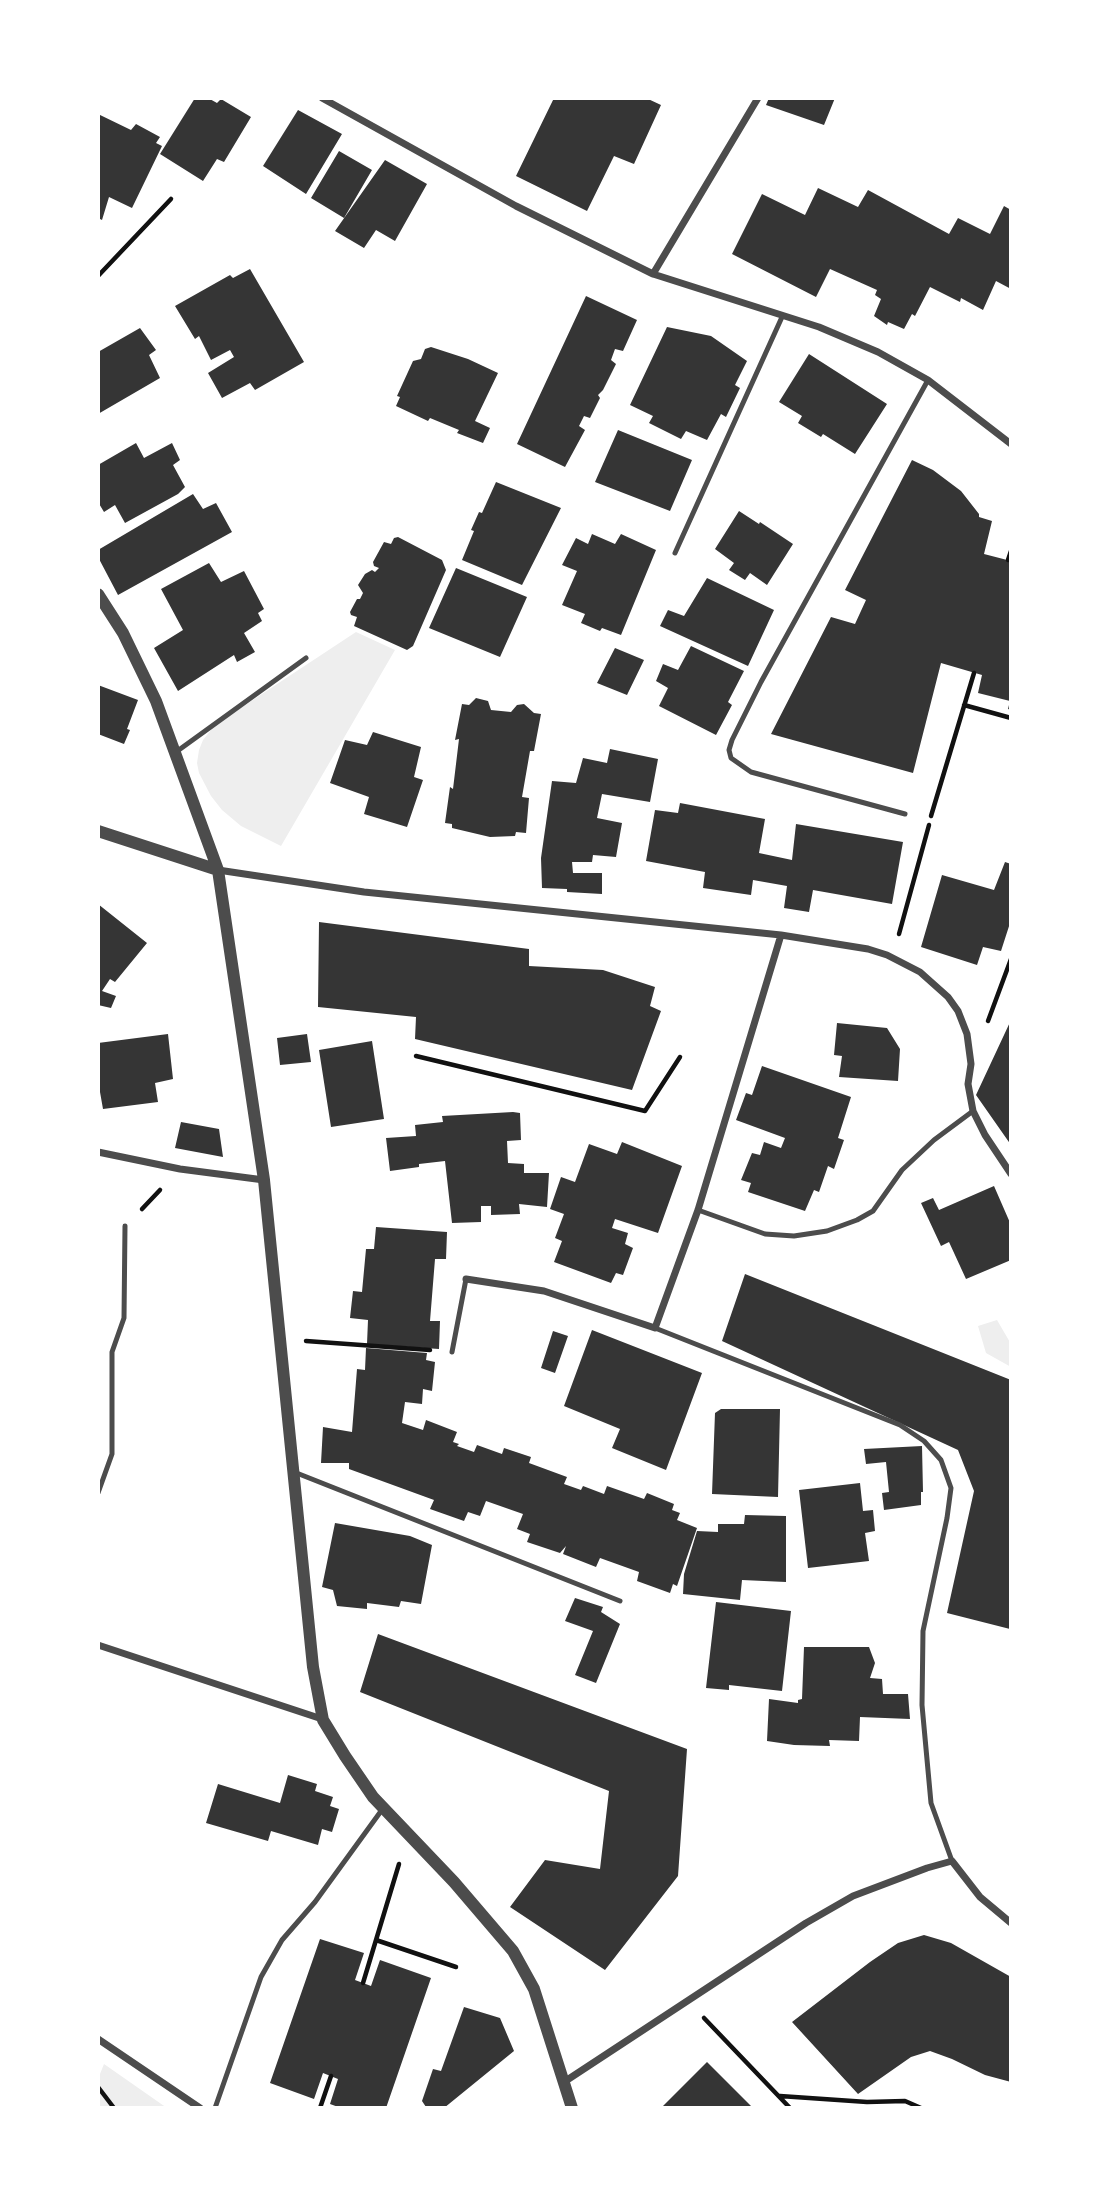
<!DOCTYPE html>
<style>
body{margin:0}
#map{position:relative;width:1109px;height:2206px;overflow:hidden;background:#fff;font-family:Montserrat,sans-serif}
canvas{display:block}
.frame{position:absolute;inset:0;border:100px solid #fff;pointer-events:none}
</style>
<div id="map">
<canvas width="1109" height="2206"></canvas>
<div class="frame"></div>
</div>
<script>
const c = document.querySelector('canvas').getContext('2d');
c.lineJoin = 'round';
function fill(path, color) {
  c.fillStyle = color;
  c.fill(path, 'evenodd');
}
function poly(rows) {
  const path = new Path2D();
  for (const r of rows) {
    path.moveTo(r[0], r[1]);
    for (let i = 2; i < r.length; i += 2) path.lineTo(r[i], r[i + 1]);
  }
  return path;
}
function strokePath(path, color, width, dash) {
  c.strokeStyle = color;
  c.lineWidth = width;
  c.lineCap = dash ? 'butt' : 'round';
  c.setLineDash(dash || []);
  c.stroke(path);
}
const green = poly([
 [356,632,395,650,281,846,241,826,222,810,211,796,199,773,197,763,199,750,203,740,215,725],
 [997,1320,1011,1344,1011,1367,986,1353,978,1326],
 [104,2064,167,2108,98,2108,98,2079]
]);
const building = poly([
 [195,98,208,98,217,103,221,99,251,117,224,162,217,159,203,181,160,154],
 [554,98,646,98,661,105,634,164,614,156,587,211,516,176],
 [769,98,835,98,824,125,766,105],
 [298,110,342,134,306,194,263,166],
 [98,114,131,130,136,124,160,137,156,143,162,146,132,208,109,197,102,220,98,218],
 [339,151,372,170,344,218,311,198],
 [385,160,427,184,395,241,376,230,364,248,335,231],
 [818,188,858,207,868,190,949,234,958,218,990,234,1004,206,1011,210,1011,289,996,281,983,310,961,298,960,302,930,287,915,316,912,314,904,329,888,322,887,325,874,316,881,299,875,295,877,290,830,269,816,297,732,254,762,194,805,215],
 [250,269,304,362,255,390,250,383,222,398,208,373,234,357,230,350,211,360,199,336,195,339,175,306,230,275,233,278],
 [586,296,637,320,623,351,615,349,611,360,616,364,603,390,598,395,600,398,590,418,584,416,579,426,585,430,565,467,517,444],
 [667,327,711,336,747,361,735,385,740,388,726,417,721,414,707,440,686,431,681,439,649,423,653,416,630,405],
 [140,328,156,350,149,355,160,378,98,414,98,352],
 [431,347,468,359,498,373,475,421,490,428,483,443,457,433,459,430,430,418,428,421,396,406,400,397,397,396,413,361,421,359,425,349],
 [809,354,887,404,855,454,823,434,821,437,798,423,802,416,779,402],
 [618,430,692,460,670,511,595,482],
 [136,443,144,458,172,443,180,460,173,465,185,487,178,494,125,523,115,505,104,512,98,502,98,465],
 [912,460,933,470,961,491,979,514,979,517,992,521,984,554,1011,561,1011,710,1008,709,1010,701,978,693,982,675,941,663,913,773,771,734,831,617,855,624,866,600,845,590],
 [496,482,561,508,522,585,462,560,474,531,471,530,479,512,482,513],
 [193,494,203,509,216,503,232,532,118,595,98,557,98,550],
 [739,511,759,524,760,522,793,544,767,585,750,573,745,580,729,570,734,563,715,549],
 [592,534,615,544,621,534,656,550,621,635,602,628,600,631,581,623,585,614,562,605,577,571,562,565,576,538,588,544],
 [398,537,442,560,446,570,413,646,407,650,354,626,357,617,351,615,350,612,357,599,360,599,363,593,358,585,365,574,372,570,375,572,379,568,374,566,373,562,384,542,391,544,394,538],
 [209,563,221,582,244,571,264,609,258,613,262,621,244,633,255,652,237,662,234,655,178,691,154,648,183,630,161,589],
 [456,568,527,597,500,657,429,628],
 [707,578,774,610,748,666,660,626,668,610,684,616],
 [691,646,744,671,728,702,732,705,716,735,659,706,668,688,656,681,663,664,678,670],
 [615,648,644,660,627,695,597,683],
 [98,685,138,700,127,729,130,730,124,744,98,734],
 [476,698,488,701,491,710,511,712,517,705,524,704,534,713,541,714,534,751,530,751,522,797,529,798,526,833,516,832,515,836,490,837,452,828,452,824,445,823,450,787,453,789,459,739,455,740,462,704,469,705],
 [373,732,421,747,414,777,423,780,407,827,364,814,369,797,330,783,345,740,367,745],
 [610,749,658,759,650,802,602,794,597,818,622,823,616,857,593,855,592,862,572,862,573,873,602,873,602,894,567,892,567,889,542,888,541,858,552,781,576,783,583,758,607,763],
 [680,803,765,819,759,853,792,860,796,824,903,842,892,904,813,890,809,912,784,908,787,886,753,880,751,895,703,888,705,872,646,861,655,810,678,813],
 [1005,862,1011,864,1011,920,1001,951,983,947,977,965,921,947,942,875,994,890],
 [98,904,147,943,115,982,110,979,102,991,116,996,111,1008,98,1005],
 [319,922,529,949,529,966,603,970,655,987,650,1006,661,1011,632,1090,415,1039,416,1017,318,1007],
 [1011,1020,1011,1145,976,1095],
 [837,1023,887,1028,900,1049,898,1081,839,1077,842,1056,834,1055],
 [168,1034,173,1079,155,1083,158,1102,103,1109,100,1092,98,1092,98,1043],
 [307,1034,311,1062,280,1065,277,1038],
 [372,1041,384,1119,331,1127,319,1050],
 [762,1066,851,1097,838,1138,844,1140,834,1169,828,1166,819,1192,814,1190,805,1211,748,1192,751,1183,741,1180,752,1153,760,1155,764,1142,781,1148,785,1138,736,1120,746,1093,752,1095],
 [513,1112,520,1113,521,1140,507,1141,508,1163,524,1164,524,1173,549,1173,547,1207,519,1204,520,1214,491,1215,491,1206,481,1206,481,1222,452,1223,445,1161,419,1164,419,1167,390,1171,386,1138,416,1136,415,1125,443,1122,442,1116],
 [181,1122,219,1129,223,1157,175,1148],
 [622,1142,682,1166,658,1233,615,1219,612,1228,628,1233,625,1244,633,1248,623,1275,616,1273,611,1283,554,1262,562,1241,555,1238,564,1214,550,1209,561,1177,575,1182,589,1144,617,1154],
 [994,1186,1011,1225,1011,1260,966,1279,949,1242,941,1246,921,1203,933,1198,939,1210],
 [376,1227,447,1232,446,1259,435,1259,430,1321,440,1321,439,1349,367,1344,368,1320,350,1318,353,1291,362,1292,366,1249,374,1249],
 [745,1274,1011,1380,1010,1629,947,1613,974,1491,958,1450,722,1341],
 [592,1330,702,1373,666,1470,612,1448,620,1429,564,1406],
 [553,1331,568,1336,555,1373,541,1368],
 [366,1348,427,1353,426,1360,435,1362,432,1391,423,1389,422,1404,405,1402,402,1423,423,1430,426,1420,457,1432,453,1442,459,1444,457,1446,474,1452,477,1445,502,1454,504,1448,531,1457,529,1463,567,1477,564,1484,581,1490,583,1486,604,1494,607,1486,644,1499,647,1493,674,1504,672,1510,680,1513,677,1520,697,1528,677,1586,673,1584,670,1593,637,1581,639,1572,600,1558,596,1567,563,1554,566,1546,560,1553,527,1542,530,1534,517,1529,523,1514,486,1501,480,1516,468,1512,464,1521,430,1509,434,1500,349,1469,349,1463,321,1463,323,1427,352,1432,357,1369,365,1370],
 [721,1409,780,1409,778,1497,712,1494,715,1413],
 [922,1446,923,1492,921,1492,921,1505,884,1510,882,1493,889,1492,886,1462,866,1464,864,1449],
 [860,1483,863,1511,873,1510,875,1531,865,1533,869,1561,808,1568,799,1490],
 [745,1515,786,1516,786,1582,742,1580,740,1600,683,1594,684,1574,697,1531,718,1532,718,1524,744,1524],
 [335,1523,410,1536,432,1545,421,1604,401,1601,399,1607,367,1603,367,1609,337,1606,333,1590,322,1587],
 [575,1598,603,1607,601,1612,620,1624,596,1683,575,1675,593,1631,565,1621],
 [716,1602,791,1611,782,1691,729,1685,729,1690,706,1688],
 [378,1634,687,1749,678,1876,605,1970,510,1907,545,1860,600,1869,609,1791,360,1692],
 [804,1647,869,1647,875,1663,870,1678,882,1679,883,1694,908,1694,910,1719,860,1717,859,1741,829,1740,830,1746,794,1745,767,1741,769,1699,798,1703,798,1700,802,1699],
 [288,1775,317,1784,315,1791,333,1797,330,1806,339,1809,332,1832,322,1829,318,1845,271,1831,268,1841,206,1823,218,1784,280,1803],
 [924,1935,951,1943,1011,1977,1011,2082,985,2075,952,2059,930,2051,911,2057,858,2094,792,2022,870,1962,898,1943],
 [320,1939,364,1953,355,1980,371,1986,380,1960,431,1978,386,2108,341,2108,330,2104,338,2079,323,2073,314,2099,270,2083],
 [464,2007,500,2018,514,2051,444,2108,426,2107,422,2101,433,2069,441,2071],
 [707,2062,753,2108,661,2108]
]);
const path = poly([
 [98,276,171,199],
 [1008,560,1011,551],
 [964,705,1011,718],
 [931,816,974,673],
 [899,934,929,825],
 [988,1021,1011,959],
 [416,1056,645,1111,680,1057],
 [142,1209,160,1190],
 [306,1341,430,1350],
 [376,1940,456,1967],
 [363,1983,399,1864],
 [704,2018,790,2108],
 [98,2087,114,2108],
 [780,2096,867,2102,905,2101,921,2108],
 [320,2108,331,2076]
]);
const service = poly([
 [675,553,782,317],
 [176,752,306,658],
 [905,814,751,772,731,758,729,750,732,740,761,682,928,380],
 [698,1210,765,1234,794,1236,827,1231,857,1220,873,1211,902,1170,934,1140,973,1111],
 [655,1328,900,1425,924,1441,941,1460,951,1488,947,1518,923,1631,922,1705,931,1803,952,1861],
 [452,1352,466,1279],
 [294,1472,620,1601],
 [98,1493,112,1454,112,1352,124,1318,125,1226],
 [215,2108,261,1977,282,1940,315,1902,384,1807]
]);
const minor = poly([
 [322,98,516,206,653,274,819,327,878,352,928,380,1011,444],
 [653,274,758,98],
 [218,870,364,892,781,935,868,949,887,955,920,972,948,997,958,1011,967,1034,971,1064,968,1084,973,1111,985,1135,1011,1174],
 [98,1152,180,1169,264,1180],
 [466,1279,544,1291,655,1328,698,1210,781,935],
 [98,1645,322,1719],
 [98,2039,200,2108],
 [564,2082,806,1923,853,1896,927,1868,952,1861,980,1897,1011,1923]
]);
const tertiary = poly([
 [98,594,123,633,156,701,218,870,264,1180,313,1667,323,1720,345,1756,373,1797,454,1882,513,1951,534,1989,572,2108],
 [98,831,218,870]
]);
fill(green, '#eee');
fill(building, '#353535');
strokePath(path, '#111', 4.5);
strokePath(service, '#4c4c4c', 5);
strokePath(minor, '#4c4c4c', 7);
strokePath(tertiary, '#4c4c4c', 12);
</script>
